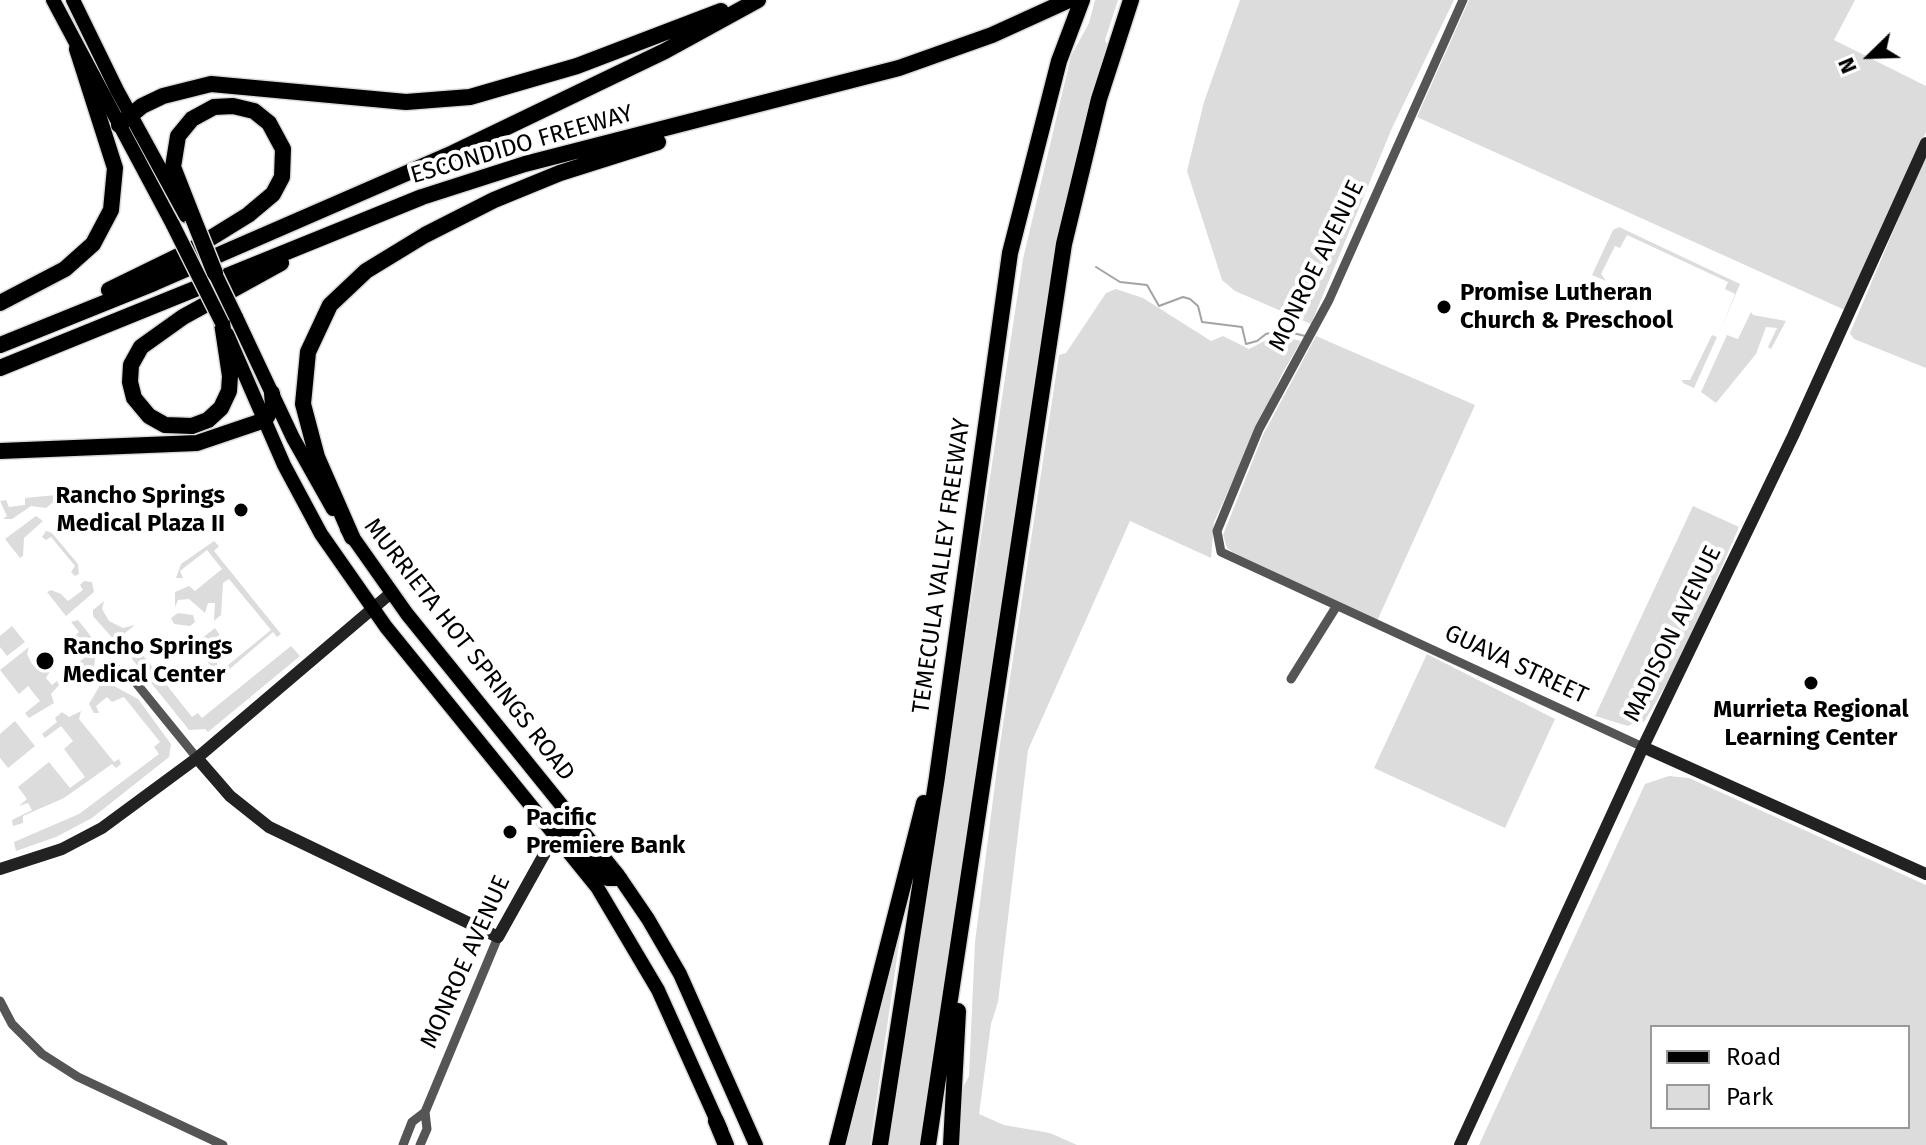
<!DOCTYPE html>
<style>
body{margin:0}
#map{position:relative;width:1926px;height:1145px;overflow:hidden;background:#fff;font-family:"Fira Sans",sans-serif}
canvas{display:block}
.legend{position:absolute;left:1650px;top:1025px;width:260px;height:104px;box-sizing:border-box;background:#fff;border:2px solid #999;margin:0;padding:10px 14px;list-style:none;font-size:24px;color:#000}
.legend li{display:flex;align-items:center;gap:16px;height:40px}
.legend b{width:40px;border:2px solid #999}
.north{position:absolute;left:1830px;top:16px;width:80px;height:80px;-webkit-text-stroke:6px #fff;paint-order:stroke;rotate:247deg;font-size:22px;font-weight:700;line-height:32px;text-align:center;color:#000}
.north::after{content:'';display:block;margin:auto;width:28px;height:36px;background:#000;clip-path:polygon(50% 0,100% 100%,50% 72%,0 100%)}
</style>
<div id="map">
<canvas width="1926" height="1145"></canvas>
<ul class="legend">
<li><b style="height:10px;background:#000"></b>Road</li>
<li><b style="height:22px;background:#dcdcdc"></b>Park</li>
</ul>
<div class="north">N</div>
</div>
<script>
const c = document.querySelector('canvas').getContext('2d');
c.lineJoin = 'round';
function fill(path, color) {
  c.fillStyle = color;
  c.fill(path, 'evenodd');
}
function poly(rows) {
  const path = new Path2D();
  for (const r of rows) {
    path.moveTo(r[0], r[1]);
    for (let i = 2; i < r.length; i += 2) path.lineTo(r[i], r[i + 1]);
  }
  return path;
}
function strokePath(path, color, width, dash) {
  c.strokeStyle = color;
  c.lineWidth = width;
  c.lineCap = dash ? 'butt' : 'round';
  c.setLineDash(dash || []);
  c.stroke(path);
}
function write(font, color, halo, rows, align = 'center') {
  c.font = font + ' "Fira Sans",sans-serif';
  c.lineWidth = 8;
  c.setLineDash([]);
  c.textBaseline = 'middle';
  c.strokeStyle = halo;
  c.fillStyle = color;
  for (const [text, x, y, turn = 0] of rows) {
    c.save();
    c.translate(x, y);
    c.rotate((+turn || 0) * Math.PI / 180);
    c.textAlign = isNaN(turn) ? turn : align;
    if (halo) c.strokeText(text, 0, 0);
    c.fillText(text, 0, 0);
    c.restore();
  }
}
const green = poly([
 [1095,0,1118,0,1105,40,1108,46,1052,283,921,1145,889,1145,1023,259,1071,56,1089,23],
 [1240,0,1454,0,1392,128,1311,324,1235,291,1222,280,1187,171,1204,102],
 [1469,0,1855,0,1834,40,1926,86,1926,132,1847,311,1417,117],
 [1926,154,1926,368,1854,339,1850,333],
 [1619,227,1740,284,1720,331,1735,294,1725,289,1728,282,1627,235,1620,248,1615,246,1601,274,1606,281,1592,275,1613,230],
 [1116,289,1143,298,1211,341,1223,336,1249,349,1276,335,1301,341,1282,374,1214,522,1211,558,1130,521,1028,750,998,1002,991,1024,979,1114,1004,1125,1050,1133,1077,1145,958,1145,959,1095,969,1076,975,942,1000,744,1059,355,1066,353,1106,293],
 [1751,312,1753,315,1786,321,1771,349,1768,347,1777,328,1766,327,1756,354,1716,403,1701,392,1727,335,1738,339],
 [1712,335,1717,337,1694,388,1683,383,1682,380,1690,380],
 [1316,336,1475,405,1377,621,1234,553,1227,548,1223,535,1263,435],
 [56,495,57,499,46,508,31,506,12,519,3,519,7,516,0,501,6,500,9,507,25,505,25,498],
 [1693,506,1739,527,1682,658,1644,722,1640,720,1628,726,1595,716],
 [36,516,43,521,24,538,23,556,20,558,5,539],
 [46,531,52,533,78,564,79,574,75,576,71,572,75,566,51,537,46,540,42,537],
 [214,541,219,546,214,551,281,634,277,637,273,632,219,678,222,683,219,686,214,679,218,675,191,641,197,642,215,628,219,634,217,664,222,670,271,630,229,579,223,583,221,615,214,621,215,603,208,603,205,613,189,599,178,600,175,607,175,592,189,586,195,591,222,569,207,550,180,571,183,578,176,578,181,564],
 [84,581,92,582,94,592,66,616,47,592,51,590,61,594,68,601,83,590,80,585],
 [104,601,102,609,109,621,123,628,135,625,115,641,93,616,93,610],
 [178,613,193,615,195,622,190,626,174,624,171,618],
 [78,620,101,649,95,658,94,669,66,677,60,668,67,672,89,654,82,640,79,641,75,636,79,632,71,622],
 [12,626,25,642,7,656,0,647,0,636],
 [141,644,139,650,192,717,198,713,202,718,291,646,300,656,208,732,205,729,189,730,132,659,132,651],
 [29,647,27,654,32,664,37,669,50,671,46,678,52,685,57,681,59,685,51,694,54,703,29,718,25,713,40,701,28,686,19,694,0,670],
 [1427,654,1555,719,1505,828,1374,768],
 [103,680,138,699,171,744,169,757,92,818,56,837,16,851,14,842,79,814,159,754,154,747,160,742,124,697,112,702,107,697,96,706,99,713,94,713,89,704],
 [81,711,79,719,114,762,119,759,121,764,116,768,112,764,64,798,23,816,23,823,13,826,12,820,32,810,28,803,19,806,27,799,18,787,49,762,70,788,85,777,64,749,73,741,61,726,45,738,42,734,57,722,55,718,62,712,69,717],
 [15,721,35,746,8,768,0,758,0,734],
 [1669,776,1689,778,1926,885,1926,1145,1479,1145,1645,784],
 [1652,1027,1908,1027,1908,1127,1652,1127],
 [904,909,870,1145,844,1145]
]);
const stream = poly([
 [1096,267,1120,282,1147,285,1159,306,1183,297,1190,299,1198,306,1202,322,1242,327,1246,344,1257,341,1266,334,1281,330,1305,336]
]);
const street = poly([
 [1463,0,1329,300,1259,429,1217,531,1221,552,1643,747],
 [110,665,132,678,197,758],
 [1291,679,1336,607],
 [0,1001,12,1024,42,1054,78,1077,223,1145],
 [403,1145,412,1122,425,1112,498,937],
 [420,1145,427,1129,425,1112]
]);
const secondary = poly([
 [1643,747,1926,874],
 [197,758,230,796,269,827,498,937,555,835],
 [0,869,62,849,102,828,197,758,391,593],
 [1460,1145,1643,747,1793,436,1926,143]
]);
const primary = poly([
 [53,0,173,225],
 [73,0,117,90,186,216],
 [236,317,293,438,333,509],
 [227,334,284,465,321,534,386,627,597,887,658,990,721,1130],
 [347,529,407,614,618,875,648,919,680,974,756,1145],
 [555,835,561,830,573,835,607,879,621,879]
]);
const highway = poly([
 [119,125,142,106,163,96,211,84,406,102,470,97,577,66,721,11],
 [109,290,193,249,248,215,273,194,282,177,283,149,269,123,254,111,233,106,214,107,192,119,178,136,173,167,193,218],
 [0,303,65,269,93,244,111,210,115,168,77,49],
 [222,323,230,376,229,391,221,408,208,420,192,426,165,425,149,416,134,398,130,382,131,365,141,347,183,317,281,263],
 [0,345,154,283,453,153,665,51,758,0],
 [0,368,422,197,525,164,899,68,992,35,1069,0],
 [0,451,197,443,265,420,273,406,272,393],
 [352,537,317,457,303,404,308,352,330,305,366,271,425,235,494,200,560,173,658,142],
 [716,1121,726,1145],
 [837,1145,924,803],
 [880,1145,937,777,1010,253,1059,61,1082,0],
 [928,1145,1064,244,1099,99,1131,0],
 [951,1145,958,1011]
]);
const primaryBridge = poly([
 [173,225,222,323],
 [210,263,236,317]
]);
const highwayBridge = poly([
 [193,218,215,273]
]);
const markers = [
 [1444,307,8,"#000"],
 [241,510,8,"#000"],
 [45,661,10,"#000"],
 [1811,683,8,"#000"],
 [510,832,8,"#000"]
];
const streetNames = [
 ["ESCONDIDO FREEWAY",522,145,-16],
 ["MONROE AVENUE",1317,266,-64],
 ["TEMECULA VALLEY FREEWAY",942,566,-82],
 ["MADISON AVENUE",1673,634,-64],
 ["MURRIETA HOT SPRINGS ROAD",469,650,52],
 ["GUAVA STREET",1516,665,25],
 ["MONROE AVENUE",466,962,-66]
];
const poiNames = [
 ["Promise Lutheran",1460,293],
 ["Church & Preschool",1460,321],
 ["Rancho Springs",225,496,"right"],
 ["Medical Plaza II",225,524,"right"],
 ["Rancho Springs",63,647],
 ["Medical Center",63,675],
 ["Murrieta Regional",1811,710,"center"],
 ["Learning Center",1811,738,"center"],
 ["Pacific",526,818],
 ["Premiere Bank",526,846]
];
fill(green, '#dcdcdc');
strokePath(stream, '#a3a3a3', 2);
strokePath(primary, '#dbdbdb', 17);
strokePath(highway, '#dbdbdb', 19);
strokePath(street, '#555', 9);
strokePath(secondary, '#222', 12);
strokePath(primary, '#000', 14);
strokePath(highway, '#000', 16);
strokePath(primaryBridge, '#dbdbdb', 17, []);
strokePath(highwayBridge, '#dbdbdb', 19, []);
strokePath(primaryBridge, '#000', 14);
strokePath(highwayBridge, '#000', 16);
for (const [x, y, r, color] of markers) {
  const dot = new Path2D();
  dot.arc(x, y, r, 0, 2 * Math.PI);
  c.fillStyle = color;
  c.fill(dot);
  strokePath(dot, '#fff', 3);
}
write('24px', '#000', '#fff', streetNames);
write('bold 24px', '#000', '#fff', poiNames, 'left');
</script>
